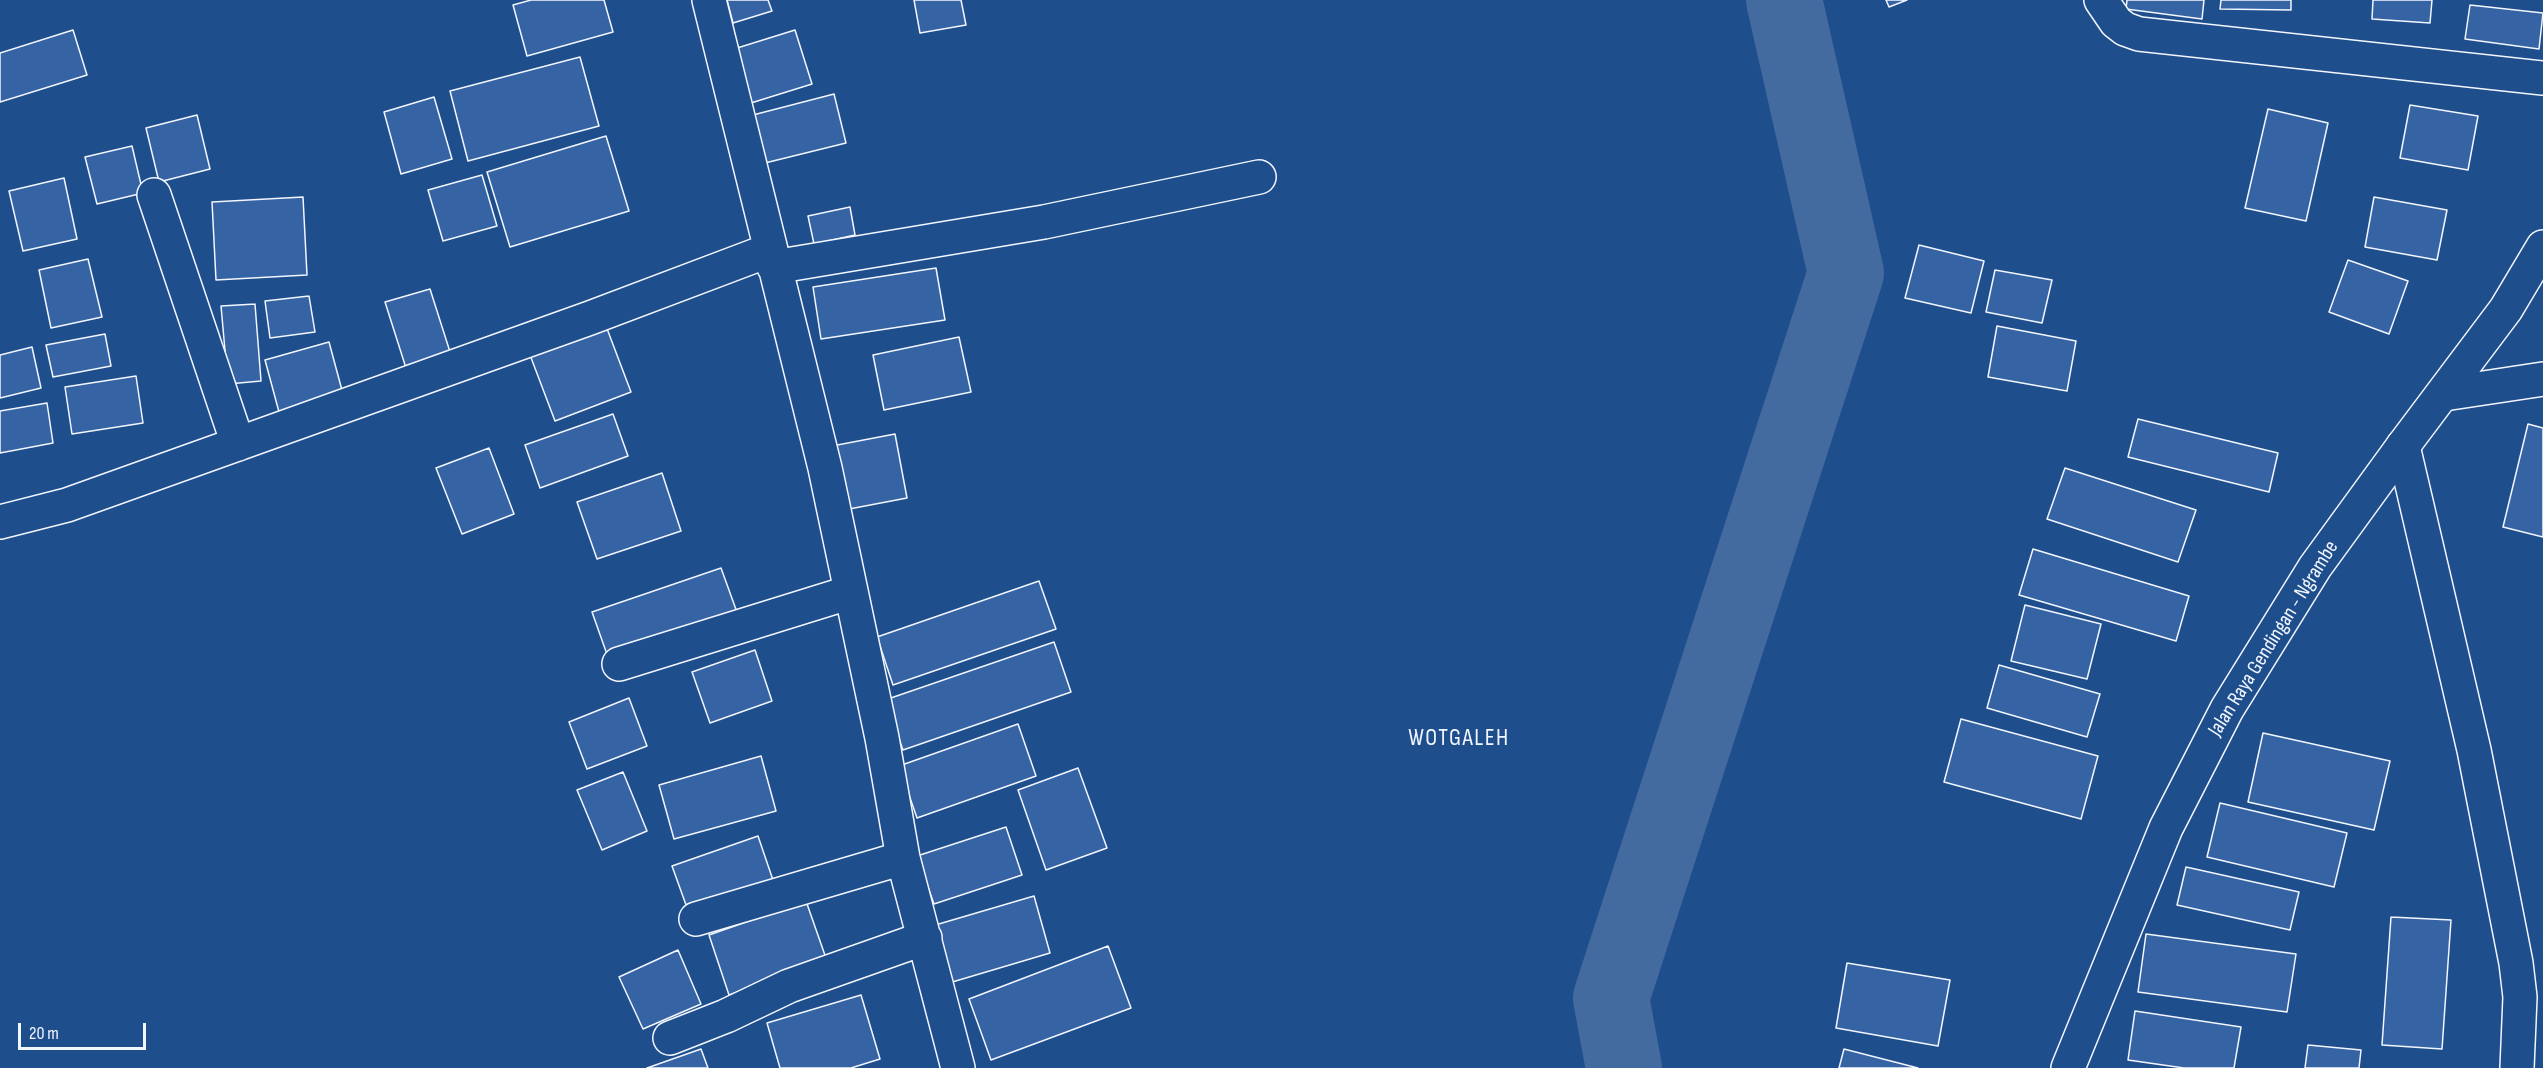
<!DOCTYPE html>
<style>
body{margin:0}
#map{position:relative;width:2543px;height:1068px;overflow:hidden;background:#1f4e8c;font-family:"Sofia Sans Condensed",sans-serif}
canvas{display:block}
.scale{position:absolute;left:18px;top:1023px;width:128px;height:27px;box-sizing:border-box;border:3px solid #f2f6ff;border-top:0;padding-left:8px;font-size:18px;line-height:21px;white-space:nowrap;color:#f2f6ff;-webkit-text-stroke:4px #1f4e8c;paint-order:stroke}
</style>
<div id="map">
<canvas width="2543" height="1068"></canvas>
<div class="scale">20 m</div>
</div>
<script>
const c = document.querySelector('canvas').getContext('2d');
c.lineJoin = 'round';
function poly(rows) {
  const path = new Path2D();
  for (const r of rows) {
    path.moveTo(r[0], r[1]);
    for (let i = 2; i < r.length; i += 2) path.lineTo(r[i], r[i + 1]);
  }
  return path;
}
function strokePath(path, color, width, dash) {
  c.strokeStyle = color;
  c.lineWidth = width;
  c.lineCap = dash ? 'butt' : 'round';
  c.setLineDash(dash || []);
  c.stroke(path);
}
function fill(path, color) {
  c.fillStyle = color;
  c.fill(path, 'evenodd');
}
function write(font, color, halo, rows, align = 'center') {
  c.font = font + ' "Sofia Sans Condensed",sans-serif';
  c.lineWidth = 4.5;
  c.setLineDash([]);
  c.textBaseline = 'middle';
  c.strokeStyle = halo;
  c.fillStyle = color;
  for (const [text, x, y, turn = 0] of rows) {
    c.save();
    c.translate(x, y);
    c.rotate((+turn || 0) * Math.PI / 180);
    c.textAlign = isNaN(turn) ? turn : align;
    if (halo) c.strokeText(text, 0, 0);
    c.fillText(text, 0, 0);
    c.restore();
  }
}
const river = poly([
 [1624,1068,1611,998,1846,273,1784,0]
]);
const building = poly([
 [531,0,604,0,613,32,527,56,513,5,531,0],
 [727,0,768,0,772,11,733,23,727,0],
 [914,0,961,0,966,25,920,33,914,0],
 [1886,0,1907,0,1889,7,1886,0],
 [2127,0,2204,0,2202,19,2126,9,2127,0],
 [2221,0,2291,0,2291,10,2220,9,2221,0],
 [2373,0,2432,0,2430,23,2372,19,2373,0],
 [2470,5,2543,13,2539,49,2465,39,2470,5],
 [73,30,87,75,0,102,0,53,73,30],
 [795,30,812,84,751,103,734,49,795,30],
 [580,57,599,126,468,161,450,91,580,57],
 [834,94,846,143,765,163,753,115,834,94],
 [434,97,452,159,401,174,384,112,434,97],
 [2410,105,2478,116,2468,170,2400,158,2410,105],
 [2268,109,2328,123,2306,221,2245,208,2268,109],
 [197,115,210,169,159,182,146,128,197,115],
 [606,136,629,211,510,247,487,172,606,136],
 [132,146,143,193,97,204,85,157,132,146],
 [482,175,497,226,443,241,428,190,482,175],
 [64,178,77,239,23,251,9,191,64,178],
 [303,197,307,275,216,280,212,202,303,197],
 [2374,197,2447,210,2437,260,2365,247,2374,197],
 [850,207,855,235,814,244,808,216,850,207],
 [1919,245,1984,261,1971,313,1905,298,1919,245],
 [88,259,102,317,51,328,39,270,88,259],
 [2348,260,2408,281,2389,334,2329,312,2348,260],
 [936,268,945,320,821,339,813,287,936,268],
 [1995,270,2052,280,2042,323,1986,312,1995,270],
 [430,289,451,355,406,368,385,302,430,289],
 [309,296,315,332,270,338,265,301,309,296],
 [255,304,261,381,228,384,221,306,255,304],
 [606,326,631,392,555,421,530,355,606,326],
 [1997,326,2076,341,2067,391,1988,377,1997,326],
 [105,334,111,366,53,377,46,345,105,334],
 [959,337,971,392,884,410,873,355,959,337],
 [329,342,343,394,279,412,265,360,329,342],
 [32,347,41,388,0,398,0,355,32,347],
 [136,376,143,423,72,434,65,387,136,376],
 [47,403,53,443,0,453,0,411,47,403],
 [613,414,628,456,540,488,525,445,613,414],
 [2138,419,2278,453,2269,492,2128,457,2138,419],
 [2528,424,2543,428,2543,537,2503,527,2528,424],
 [895,434,907,498,844,510,832,446,895,434],
 [489,448,514,514,462,534,436,468,489,448],
 [2065,468,2196,510,2178,562,2047,519,2065,468],
 [662,473,681,531,597,559,577,502,662,473],
 [2033,549,2189,596,2176,641,2019,595,2033,549],
 [721,568,738,615,609,660,592,612,721,568],
 [1039,581,1056,629,893,685,877,637,1039,581],
 [2025,605,2101,624,2087,679,2011,661,2025,605],
 [1054,642,1071,692,903,750,885,700,1054,642],
 [755,650,772,701,710,723,692,672,755,650],
 [1999,665,2100,694,2087,737,1987,708,1999,665],
 [629,698,647,746,587,769,569,722,629,698],
 [1961,719,2098,756,2081,819,1944,782,1961,719],
 [1018,724,1036,776,917,818,899,766,1018,724],
 [2263,733,2390,761,2374,830,2248,802,2263,733],
 [761,756,776,811,674,839,659,785,761,756],
 [1078,768,1107,848,1046,870,1018,790,1078,768],
 [623,772,647,831,602,850,577,790,623,772],
 [2220,803,2347,833,2334,887,2207,857,2220,803],
 [1006,827,1022,875,934,904,917,856,1006,827],
 [758,836,775,886,690,916,672,866,758,836],
 [2186,867,2299,892,2290,930,2177,905,2186,867],
 [1034,896,1050,953,949,983,932,926,1034,896],
 [806,901,827,961,729,995,709,935,806,901],
 [2391,917,2451,920,2442,1049,2382,1045,2391,917],
 [2146,934,2296,954,2287,1012,2138,992,2146,934],
 [1108,946,1131,1008,991,1060,969,999,1108,946],
 [678,950,701,1004,643,1029,619,977,678,950],
 [1847,963,1950,980,1938,1046,1836,1028,1847,963],
 [861,995,880,1059,851,1068,780,1068,767,1023,861,995],
 [2135,1011,2241,1027,2234,1068,2184,1068,2128,1060,2135,1011],
 [2308,1045,2361,1050,2359,1068,2305,1068,2308,1045],
 [701,1049,708,1068,647,1068,701,1049],
 [1844,1049,1918,1068,1839,1068,1844,1049]
]);
const minor = poly([
 [709,0,825,468,882,738,903,858,958,1068],
 [2101,0,2116,22,2125,29,2139,34,2543,78],
 [154,195,238,444],
 [774,267,1044,222,1259,177],
 [2444,394,2543,379],
 [2403,446,2474,750,2516,963,2520,997,2517,1068],
 [0,522,67,505,590,318,770,250],
 [619,664,851,592],
 [696,919,903,858],
 [670,1038,726,1016,789,986,925,938]
]);
const major = poly([
 [2068,1068,2166,828,2227,709,2315,567,2403,446,2506,309,2543,247]
]);
const streetNames = [
 ["Jalan Raya Gendingan - Ngrambe",2274,639,-58]
];
const quarterNames = [
 ["WOTGALEH",1459,739]
];
strokePath(river, '#446ba0', 76);
fill(building, '#3563a3');
strokePath(building, '#f2f6ff', 1.5);
strokePath(minor, '#f2f6ff', 36);
strokePath(major, '#f2f6ff', 36);
strokePath(minor, '#1f4e8c', 33);
strokePath(major, '#1f4e8c', 33);
write('21px', '#f2f6ff', '#1f4e8c', streetNames);
c.letterSpacing = '1.5px';
write('24px', '#f2f6ff', '#1f4e8c', quarterNames);
c.letterSpacing = '0px';
</script>
